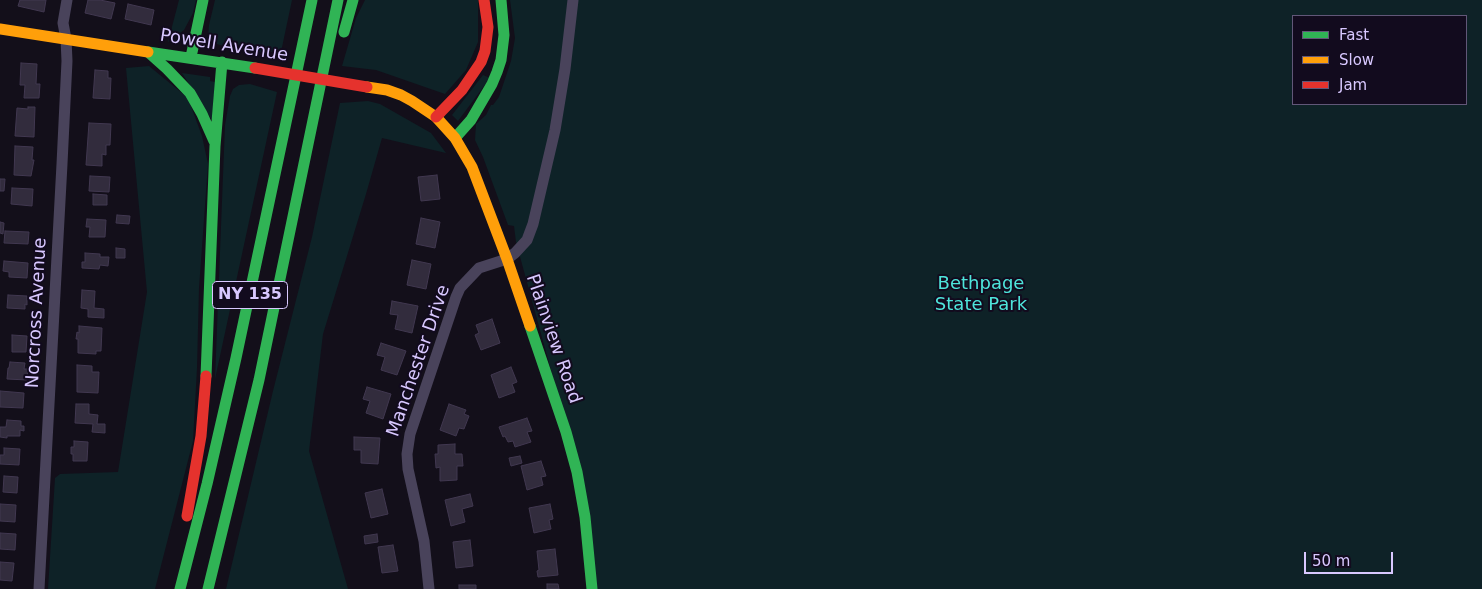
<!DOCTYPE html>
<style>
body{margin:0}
#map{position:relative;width:1482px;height:589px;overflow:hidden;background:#130f1a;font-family:"DejaVu Sans",sans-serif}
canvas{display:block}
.legend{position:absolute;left:1292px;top:15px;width:175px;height:90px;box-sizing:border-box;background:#120b1e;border:1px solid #615778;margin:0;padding:6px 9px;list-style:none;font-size:15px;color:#d8c8ff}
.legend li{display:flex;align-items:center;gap:10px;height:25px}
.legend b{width:25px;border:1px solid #615778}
.scale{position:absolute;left:1304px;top:552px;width:89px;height:22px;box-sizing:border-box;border:2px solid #d8c8ff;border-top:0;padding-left:6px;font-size:15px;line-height:18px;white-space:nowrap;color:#d8c8ff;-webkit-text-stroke:4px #120b1e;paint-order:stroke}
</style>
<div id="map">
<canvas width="1482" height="589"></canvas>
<ul class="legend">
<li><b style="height:6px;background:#30b455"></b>Fast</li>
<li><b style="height:6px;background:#ff9f0a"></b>Slow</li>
<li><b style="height:6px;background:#e5322d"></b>Jam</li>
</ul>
<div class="scale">50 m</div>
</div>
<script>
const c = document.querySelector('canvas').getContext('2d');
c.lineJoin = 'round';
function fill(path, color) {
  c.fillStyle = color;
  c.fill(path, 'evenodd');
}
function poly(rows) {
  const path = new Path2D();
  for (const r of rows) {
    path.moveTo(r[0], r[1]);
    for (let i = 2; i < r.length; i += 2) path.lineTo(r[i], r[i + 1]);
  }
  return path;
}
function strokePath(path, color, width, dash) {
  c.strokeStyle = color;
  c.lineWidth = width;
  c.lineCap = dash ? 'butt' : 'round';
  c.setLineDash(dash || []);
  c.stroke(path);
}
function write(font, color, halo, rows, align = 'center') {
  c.font = font + ' "DejaVu Sans",sans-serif';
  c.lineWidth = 4;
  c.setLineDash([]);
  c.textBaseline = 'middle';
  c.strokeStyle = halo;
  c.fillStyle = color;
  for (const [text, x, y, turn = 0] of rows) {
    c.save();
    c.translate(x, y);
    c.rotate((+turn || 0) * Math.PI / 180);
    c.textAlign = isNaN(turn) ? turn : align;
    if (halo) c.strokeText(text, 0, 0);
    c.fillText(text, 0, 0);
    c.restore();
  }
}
const green = poly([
 [179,0,196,0,193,13,184,30,168,42],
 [215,0,292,0,281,52,255,52,226,47,214,43,208,38,209,25],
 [365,0,478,0,478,42,466,70,445,94,376,70,342,66,356,18],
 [510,0,1482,0,1482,589,592,589,585,495,516,242,514,226,508,225,483,157,475,140,476,124,486,115,491,105,493,105,499,97,511,61,515,38],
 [1293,16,1466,16,1466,104,1293,104],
 [149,66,188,98,202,136,208,164,199,288,197,368,193,441,155,589,48,589,55,478,60,474,118,472,147,292,126,68],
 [182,73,210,77,210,81,215,82,212,120],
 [483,75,490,78,458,121,452,115],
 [250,84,277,92,215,379,225,125,230,96,233,89,239,85],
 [368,101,380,104,431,133,446,153,382,138,366,194,323,334,309,451,348,589,226,589,273,391,312,237,340,103]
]);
const building = poly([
 [20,0,46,0,44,12,18,6,20,0],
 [88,0,100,0,115,3,111,19,85,13,88,0],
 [128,4,154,10,151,25,125,19,128,4],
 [21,63,37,64,36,84,40,84,39,98,24,98,25,85,20,85,21,63],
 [95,70,108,71,108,78,111,78,110,99,93,98,95,70],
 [28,107,35,107,34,137,15,136,17,108,28,109,28,107],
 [89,123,111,124,110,145,106,145,106,155,102,154,102,166,86,165,89,123],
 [15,146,33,147,32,160,34,160,31,176,14,175,15,146],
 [437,175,440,199,421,201,418,177,437,175],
 [90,176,110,177,109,192,89,191,90,176],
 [0,179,5,179,4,191,0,191,0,179],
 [12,188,33,189,32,206,11,204,12,188],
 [93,194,107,195,107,205,93,205,93,194],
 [117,215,130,216,129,224,116,223,117,215],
 [421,218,440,222,435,248,416,244,421,218],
 [87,219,106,220,105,237,89,237,90,227,86,227,87,219],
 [0,222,4,223,3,234,0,233,0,222],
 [5,231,29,232,28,244,4,243,5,231],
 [116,248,125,249,125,258,116,258,116,248],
 [85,253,100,254,100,257,109,257,108,266,100,265,99,269,82,268,82,262,85,262,85,253],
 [412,260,431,264,426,289,407,285,412,260],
 [4,261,28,263,27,278,9,277,9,272,3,271,4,261],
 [82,290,95,291,94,308,104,309,104,318,88,317,88,309,81,308,82,290],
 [8,295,27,296,27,305,25,304,25,309,7,308,8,295],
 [392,301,418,306,412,333,395,329,398,315,390,314,392,301],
 [492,319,500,343,481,350,475,335,479,333,476,325,492,319],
 [79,326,102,328,101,351,96,351,96,354,78,353,78,339,76,339,77,332,79,333,79,326],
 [12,335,27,336,26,352,12,352,12,335],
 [381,343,406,351,397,375,381,370,385,357,377,355,381,343],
 [10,362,25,363,24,369,28,369,27,380,7,379,8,368,9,368,10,362],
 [77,365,92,366,92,372,99,372,98,393,77,392,77,365],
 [511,367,517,382,512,384,515,392,499,398,491,375,511,367],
 [367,387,391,394,383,419,366,413,370,401,363,399,367,387],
 [0,391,24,393,23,408,0,407,0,391],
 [76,404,89,404,89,414,98,415,97,424,105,424,105,433,92,432,93,424,75,423,76,404],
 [449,404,466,410,464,414,469,416,464,429,459,428,456,436,440,430,449,404],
 [527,418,532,431,527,432,531,442,515,447,513,441,508,442,505,436,503,437,499,427,527,418],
 [7,420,21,421,21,426,24,426,24,431,20,430,20,436,7,436,7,438,0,437,0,427,6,427,7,420],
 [354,437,380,438,378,464,361,463,361,450,354,450,354,437],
 [74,441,88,442,87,461,73,461,73,454,71,454,71,447,74,447,74,441],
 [455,444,455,454,462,454,463,466,457,466,457,480,440,481,440,467,436,468,435,454,438,454,438,445,455,444],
 [4,448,20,449,19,465,0,464,0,455,4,455,4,448],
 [520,456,522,463,511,466,509,458,520,456],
 [541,461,546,476,541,477,543,485,527,490,521,466,541,461],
 [4,476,18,477,17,493,3,492,4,476],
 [382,489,388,514,371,518,365,493,382,489],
 [470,494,473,506,462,509,465,522,451,526,445,500,470,494],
 [0,504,16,505,15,522,0,521,0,504],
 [550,504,553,519,549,520,551,529,534,533,529,508,550,504],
 [0,533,16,534,15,550,0,549,0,533],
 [377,534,378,542,365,544,364,536,377,534],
 [470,540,473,566,456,568,453,542,470,540],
 [393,545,398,571,382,573,378,547,393,545],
 [555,549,558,575,538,577,537,571,539,570,537,551,555,549],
 [0,562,14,563,12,581,0,580,0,562],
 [547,584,558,584,559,589,547,589,547,584],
 [459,585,476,585,476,589,459,589,459,585]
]);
const street = poly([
 [39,589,62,164,67,61,66,39,63,23,67,0],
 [429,589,424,541,408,469,407,454,410,434,456,297,460,288,479,268,507,259,515,253,527,240,533,224,555,130,565,69,573,0]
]);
const fast = poly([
 [344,32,353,0],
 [148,52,255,68],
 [148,52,167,69,190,93,202,114,214,141],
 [191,57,203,0],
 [455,138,471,120,492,84,497,72,501,60,504,35,501,0],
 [530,326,566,432,577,472,585,517,592,589],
 [206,376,215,146,222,62],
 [180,589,207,484,236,358,312,0],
 [208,589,259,380,338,0]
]);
const slow = poly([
 [0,29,148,52],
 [367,87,387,90,401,95,412,101,436,117,455,138,472,167,507,259,530,326]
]);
const jam = poly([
 [436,117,462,90,481,62,485,51,488,27,484,0],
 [187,516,201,436,206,376]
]);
const jamBridge = poly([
 [255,68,367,87]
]);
const shields = [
 [250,295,75]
];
const shieldNames = [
 ["NY 135",250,295]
];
const streetNames = [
 ["Powell Avenue",224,46,9],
 ["Norcross Avenue",37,313,-87],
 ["Plainview Road",553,339,71],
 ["Manchester Drive",419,361,-71]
];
const parkNames = [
 ["Bethpage",981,284],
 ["State Park",981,305]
];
fill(green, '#0e2227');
fill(building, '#322c3d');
strokePath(building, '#413850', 1);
strokePath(street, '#49435b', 11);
strokePath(fast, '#30b455', 11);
strokePath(slow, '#ff9f0a', 11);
strokePath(jam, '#e5322d', 11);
strokePath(jamBridge, '#e5322d', 11);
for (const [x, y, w] of shields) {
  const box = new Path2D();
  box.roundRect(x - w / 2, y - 13.5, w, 27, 4);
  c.fillStyle = '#120b1e';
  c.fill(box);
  strokePath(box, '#d8c8ff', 1);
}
write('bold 16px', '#d8c8ff', null, shieldNames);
write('18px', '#d8c8ff', '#120b1e', streetNames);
write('18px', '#4ee5db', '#120b1e', parkNames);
</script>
